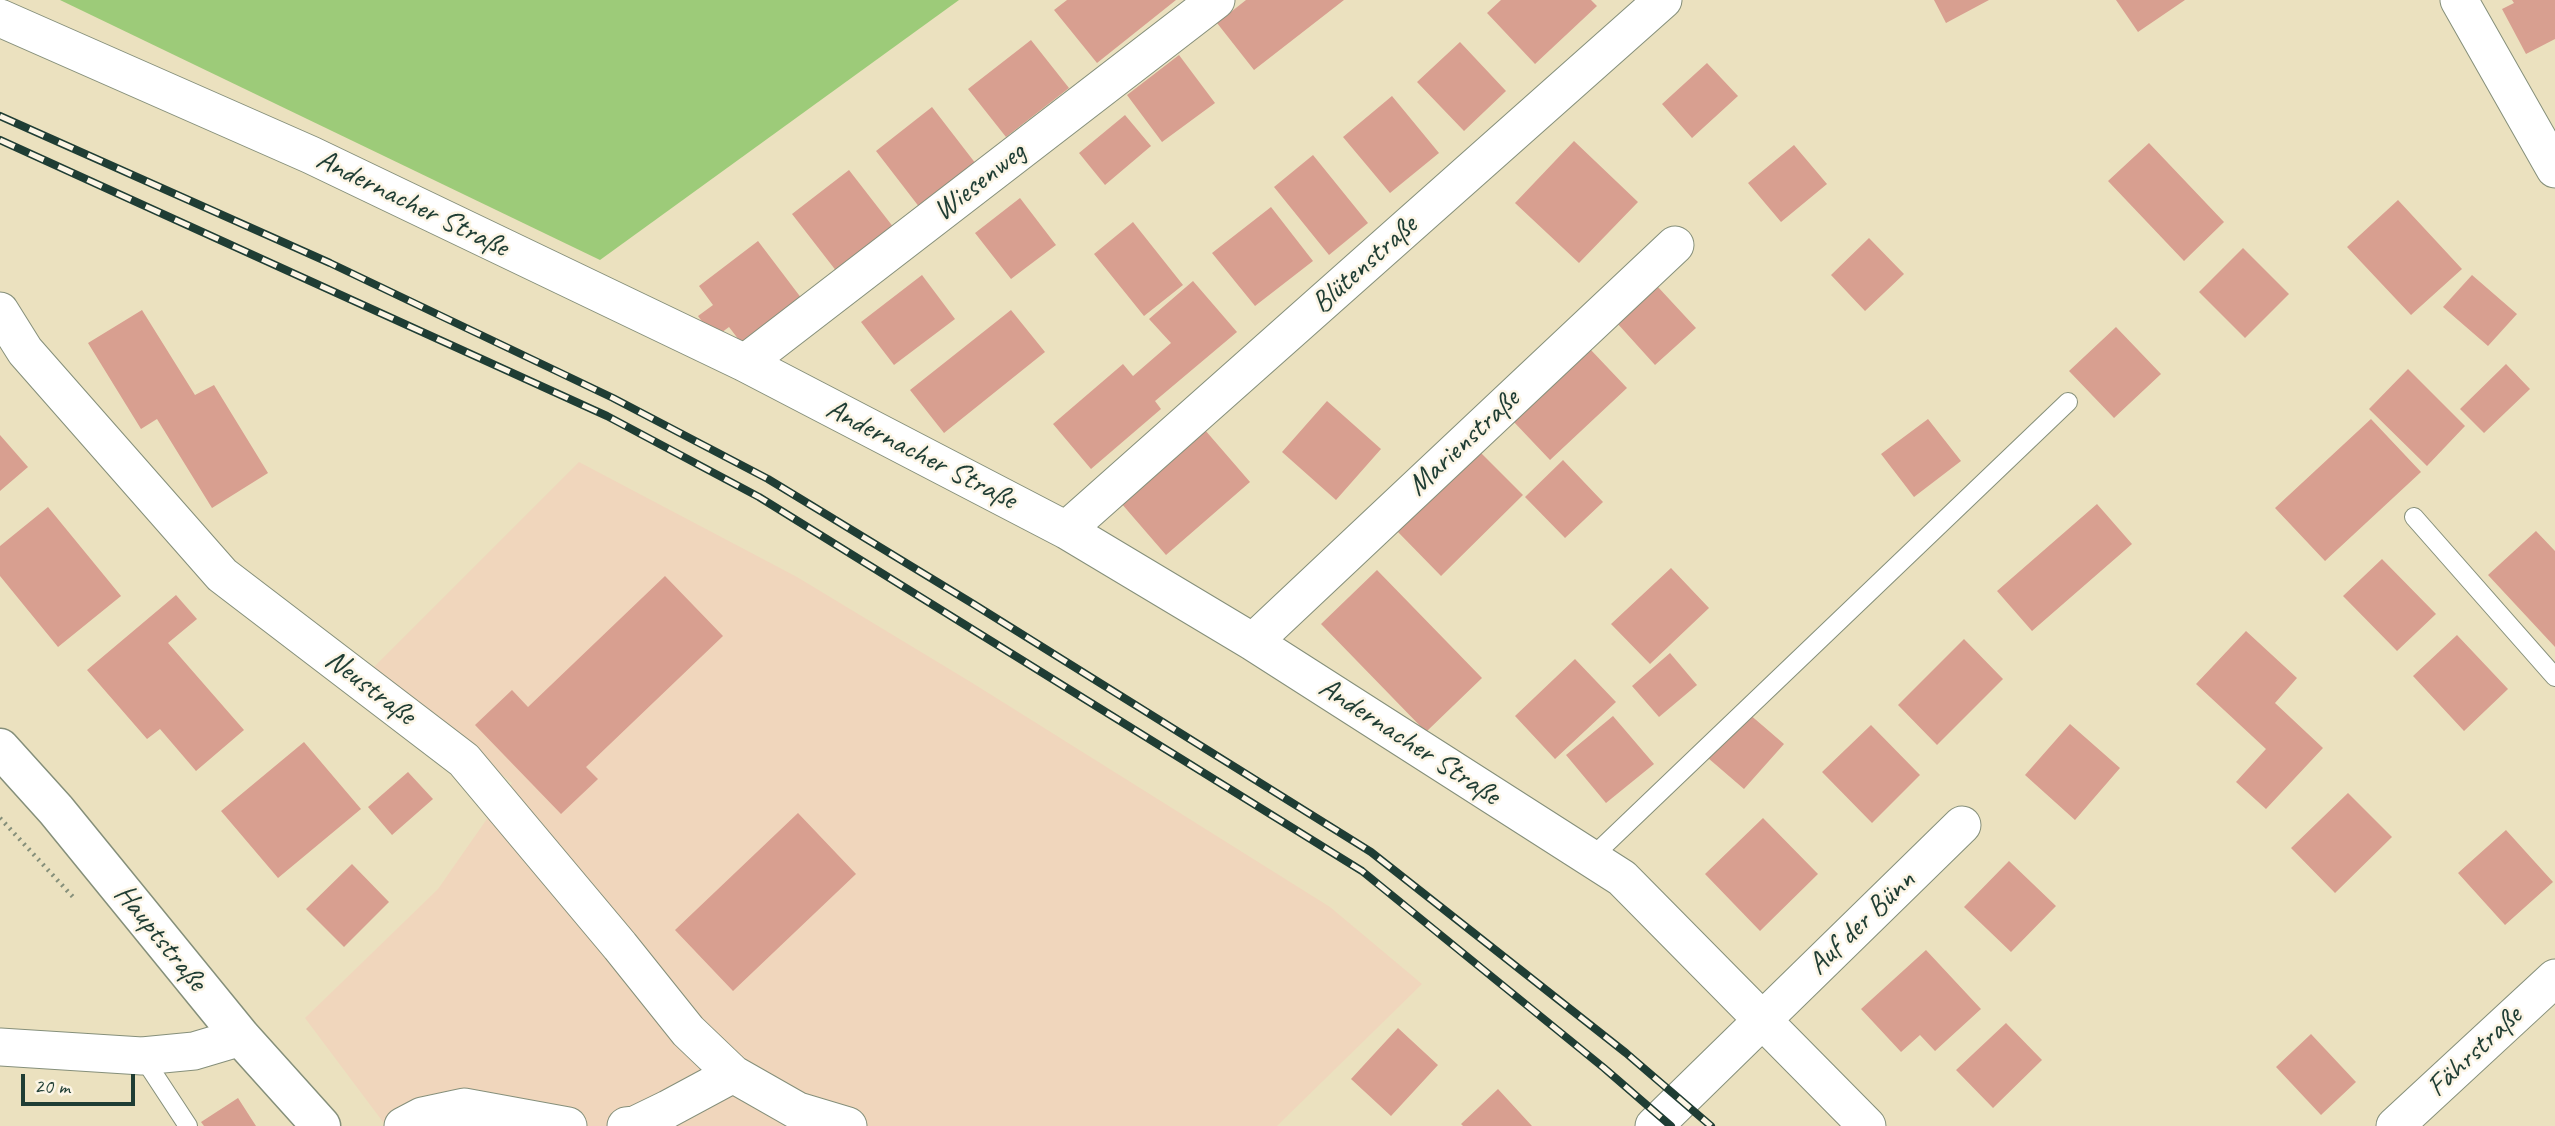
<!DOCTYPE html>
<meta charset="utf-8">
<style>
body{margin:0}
#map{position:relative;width:2555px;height:1126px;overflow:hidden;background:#ebe1bf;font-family:Caveat,sans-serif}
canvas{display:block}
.scale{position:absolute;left:21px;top:1074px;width:114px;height:32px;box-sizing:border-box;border:4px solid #1f3d34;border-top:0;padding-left:9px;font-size:21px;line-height:24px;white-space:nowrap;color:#1f3d34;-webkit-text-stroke:5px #fcf5e5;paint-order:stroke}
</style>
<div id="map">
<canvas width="2555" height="1126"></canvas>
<div class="scale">20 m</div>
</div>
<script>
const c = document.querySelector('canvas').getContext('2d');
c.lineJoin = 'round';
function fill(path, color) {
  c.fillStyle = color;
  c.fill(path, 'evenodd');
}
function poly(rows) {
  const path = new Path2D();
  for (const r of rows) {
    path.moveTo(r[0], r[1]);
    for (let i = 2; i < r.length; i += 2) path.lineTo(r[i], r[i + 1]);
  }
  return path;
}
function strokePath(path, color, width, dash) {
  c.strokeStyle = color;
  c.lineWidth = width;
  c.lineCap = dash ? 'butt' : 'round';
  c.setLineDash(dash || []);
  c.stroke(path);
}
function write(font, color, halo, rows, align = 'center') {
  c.font = font + ' Caveat,sans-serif';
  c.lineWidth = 5;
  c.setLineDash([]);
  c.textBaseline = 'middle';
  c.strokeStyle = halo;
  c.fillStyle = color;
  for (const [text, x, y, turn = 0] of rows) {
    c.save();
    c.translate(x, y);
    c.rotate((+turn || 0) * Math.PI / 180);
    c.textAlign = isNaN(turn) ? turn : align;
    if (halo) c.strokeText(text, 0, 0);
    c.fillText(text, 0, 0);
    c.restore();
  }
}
const built = poly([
 [579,462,797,577,974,684,1330,907,1422,984,1277,1126,386,1126,305,1018,438,889,512,783,373,668]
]);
const green = poly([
 [60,0,959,0,600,260]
]);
const building = poly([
 [1067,0,1176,0,1097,63,1054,10],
 [1246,0,1344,0,1254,70,1217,23],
 [1501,0,1591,0,1597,6,1535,64,1487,13],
 [1934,0,1989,0,1946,23],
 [2116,0,2185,0,2138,32],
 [2512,0,2555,0,2555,39,2526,54,2502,9,2514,3],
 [1031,40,1069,88,1006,137,968,89],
 [1460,42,1506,91,1464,131,1417,82],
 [1179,55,1215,103,1162,142,1127,95],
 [1707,63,1738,96,1692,138,1662,104],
 [1392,96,1439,153,1390,193,1343,137],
 [932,107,976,164,920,208,876,151],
 [1125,115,1151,146,1105,185,1079,153],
 [1574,141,1638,202,1579,263,1515,203],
 [2149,143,2224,222,2184,261,2108,181],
 [1794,145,1827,184,1781,222,1748,183],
 [1313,155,1368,223,1329,255,1274,187],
 [849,170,894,228,837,272,792,214],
 [1020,198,1056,245,1011,279,975,233],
 [2398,200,2462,269,2411,315,2347,247],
 [1271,207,1313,261,1255,306,1212,253],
 [1133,222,1183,285,1144,316,1094,254],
 [1869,238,1904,274,1865,311,1831,275],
 [758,241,802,299,742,344,729,327,714,338,698,316,713,305,699,286],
 [2243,248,2289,294,2245,338,2199,292],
 [922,275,955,319,894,365,861,322],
 [2472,275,2517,314,2488,346,2443,307],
 [1193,281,1237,332,1155,401,1161,409,1091,469,1053,424,1123,364,1133,376,1171,343,1149,319],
 [1658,287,1696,328,1655,365,1617,323],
 [142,310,195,395,214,385,268,473,212,508,157,419,141,429,88,343],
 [1011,310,1045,352,944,433,910,390],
 [2116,327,2161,374,2114,418,2069,371],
 [1590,349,1627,388,1550,460,1513,421],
 [2506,364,2530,389,2484,433,2460,409],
 [2408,369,2465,426,2427,466,2369,409],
 [1327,401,1381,449,1336,500,1282,452],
 [1928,419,1961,461,1914,497,1881,454],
 [2371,419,2421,472,2325,561,2275,508],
 [1205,430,1250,482,1166,555,1121,503],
 [0,435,28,467,0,491],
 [1478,450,1523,495,1441,576,1397,531],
 [1563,460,1603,502,1565,538,1525,497],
 [2097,504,2132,544,2032,631,1997,591],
 [48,507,121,596,58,647,0,576,0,546],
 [2536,531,2555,551,2555,647,2488,575],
 [2382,559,2436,614,2397,651,2343,596],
 [1671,568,1709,608,1650,664,1611,624],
 [1377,570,1482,678,1426,732,1321,624],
 [665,576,723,636,586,767,598,779,561,814,475,725,512,690,528,707],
 [176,595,197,619,168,643,244,730,196,771,160,729,147,739,87,670],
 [2246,631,2297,678,2275,703,2323,748,2266,809,2236,782,2266,749,2196,684],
 [2457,635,2508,689,2464,731,2413,676],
 [1964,639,2003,679,1937,745,1898,705],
 [1670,653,1697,685,1659,717,1632,686],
 [1575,659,1616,702,1555,759,1515,716],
 [1748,713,1784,744,1744,789,1708,758],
 [1613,716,1654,764,1606,803,1566,755],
 [2070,724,2120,768,2075,820,2025,775],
 [1871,725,1920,775,1872,823,1822,772],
 [304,742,361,809,278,878,221,811],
 [408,772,433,799,392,835,368,807],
 [2348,793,2392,837,2335,893,2291,848],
 [798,813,856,874,733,991,675,930],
 [1763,818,1818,874,1760,931,1705,874],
 [2506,830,2553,882,2505,925,2458,873],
 [2009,861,2056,906,2011,952,1964,907],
 [352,864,389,902,344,947,306,909],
 [1926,950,1981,1009,1935,1051,1920,1035,1901,1052,1861,1009],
 [2006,1023,2042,1060,1993,1108,1956,1070],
 [1398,1028,1438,1065,1391,1116,1351,1079],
 [2311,1034,2356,1082,2321,1115,2276,1067],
 [1498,1089,1532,1126,1463,1126,1461,1124],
 [238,1098,256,1126,204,1126,201,1122]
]);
const path = poly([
 [0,818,73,897]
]);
const lane = poly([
 [2414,517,2555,677],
 [1591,858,2068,402],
 [142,1056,188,1126]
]);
const street = poly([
 [2459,0,2555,169],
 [0,18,311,155,745,363,1066,530,1253,642,1622,878,1867,1126],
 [0,311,25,351,222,575,464,760,620,946,688,1031,733,1074],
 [745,363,1216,0],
 [1066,530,1663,0],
 [1253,642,1675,245],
 [0,1047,142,1056,194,1051,241,1037],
 [403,1126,422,1116,464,1107,568,1126],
 [626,1126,635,1125,668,1109,733,1074,798,1111,848,1126],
 [1654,1126,1962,825],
 [2395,1126,2555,978]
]);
const secondary = poly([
 [0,748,56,810,241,1037,321,1126]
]);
const rail = poly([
 [0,116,330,263,613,398,768,479,975,605,1371,852,1626,1053,1711,1126],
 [0,140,607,416,759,497,1362,871,1604,1068,1671,1126]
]);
const streetNames = [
 ["Wiesenweg",980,182,-38],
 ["Andernacher Straße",412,204,26],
 ["Blütenstraße",1365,265,-42],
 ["Marienstraße",1464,443,-43],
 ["Andernacher Straße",921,455,27],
 ["Neustraße",370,688,37],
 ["Andernacher Straße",1409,742,33],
 ["Auf der Bünn",1862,923,-44],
 ["Hauptstraße",160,938,51],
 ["Fährstraße",2475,1052,-43]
];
fill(built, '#f0d6bc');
fill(green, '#9dcb79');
fill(building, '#d89f90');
strokePath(lane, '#858f7a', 20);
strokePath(street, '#858f7a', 39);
strokePath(secondary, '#858f7a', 41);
strokePath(path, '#858f7a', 4.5, [2, 5]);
strokePath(lane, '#fff', 18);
strokePath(street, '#fff', 37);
strokePath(secondary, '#fff', 38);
strokePath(rail, '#1f3d34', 8);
strokePath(rail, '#fcf5e5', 5, [16]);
write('30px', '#1f3d34', '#fcf5e5', streetNames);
</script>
